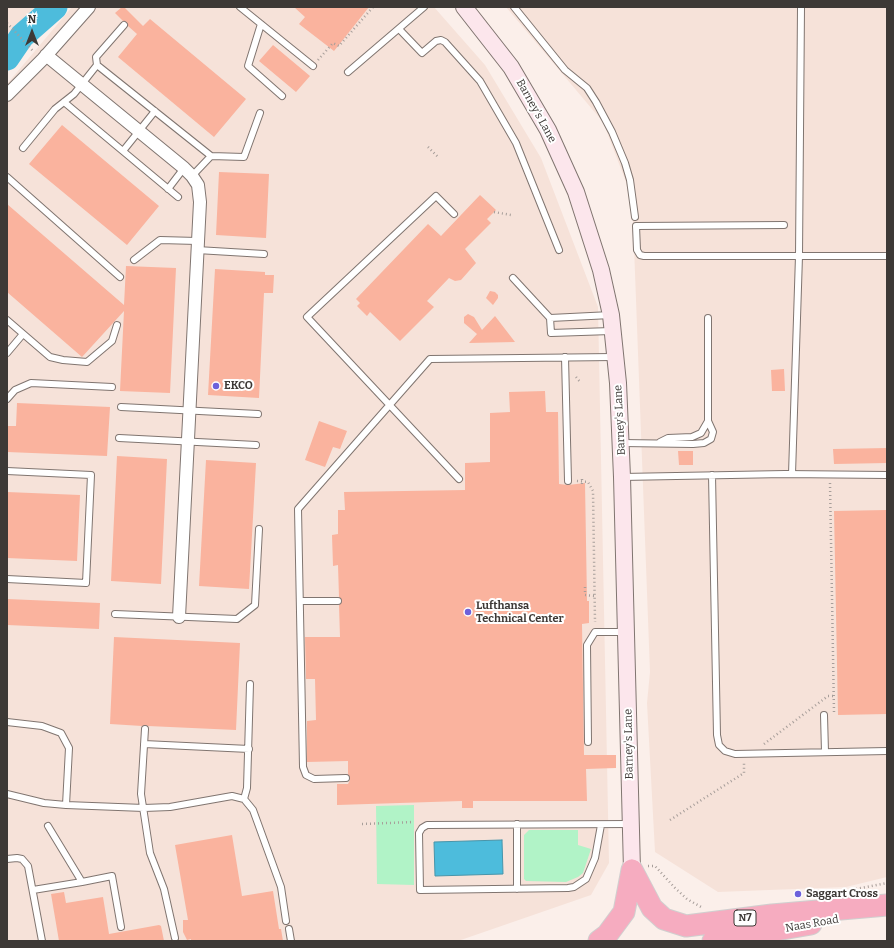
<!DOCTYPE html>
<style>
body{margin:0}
#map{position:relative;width:894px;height:948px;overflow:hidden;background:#fbefea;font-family:Bitter,serif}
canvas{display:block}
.frame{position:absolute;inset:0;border:8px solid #3d3936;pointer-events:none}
.north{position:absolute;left:12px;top:12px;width:40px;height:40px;-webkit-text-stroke:3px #fff;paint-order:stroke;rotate:0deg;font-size:11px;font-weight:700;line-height:16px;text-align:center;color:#3d3936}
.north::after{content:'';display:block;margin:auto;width:14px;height:18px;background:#3d3936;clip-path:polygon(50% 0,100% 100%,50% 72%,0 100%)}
</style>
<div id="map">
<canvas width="894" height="948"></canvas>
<div class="frame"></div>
<div class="north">N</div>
</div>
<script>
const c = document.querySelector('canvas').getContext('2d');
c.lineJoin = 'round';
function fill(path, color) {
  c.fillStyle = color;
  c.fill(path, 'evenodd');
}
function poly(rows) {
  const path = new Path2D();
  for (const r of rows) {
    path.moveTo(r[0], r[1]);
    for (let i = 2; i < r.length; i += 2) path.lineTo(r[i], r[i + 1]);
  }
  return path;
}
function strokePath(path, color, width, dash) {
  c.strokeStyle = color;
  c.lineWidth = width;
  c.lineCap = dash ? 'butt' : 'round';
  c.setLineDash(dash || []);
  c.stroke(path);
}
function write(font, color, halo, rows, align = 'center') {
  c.font = font + ' Bitter,serif';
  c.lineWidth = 4;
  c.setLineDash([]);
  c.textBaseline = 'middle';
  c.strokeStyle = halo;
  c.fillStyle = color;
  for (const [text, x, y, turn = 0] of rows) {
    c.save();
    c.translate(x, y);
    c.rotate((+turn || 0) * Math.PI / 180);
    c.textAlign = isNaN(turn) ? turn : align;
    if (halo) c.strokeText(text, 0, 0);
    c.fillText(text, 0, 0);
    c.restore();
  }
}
const built = poly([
 [7,7,41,7,7,42],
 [72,7,434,7,485,65,541,158,598,307,609,863,591,895,458,941,7,941,7,84],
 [506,7,887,7,887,877,846,887,718,892,655,852,647,703,650,672,633,220,626,182,603,122]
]);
const green = poly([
 [414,805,414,885,377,884,376,806],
 [529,830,578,830,578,845,591,849,583,873,578,877,566,882,526,881,524,879,524,835]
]);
const water = poly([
 [502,840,503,874,435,876,434,842,502,840]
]);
const river = poly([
 [7,58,22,36,55,7]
]);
const building = poly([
 [122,7,124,7,143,26,150,19,246,99,214,137,118,57,137,34,128,26,127,22,123,21,115,13],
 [294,7,369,7,334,51,299,24,305,17],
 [273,45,310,76,296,92,259,61],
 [62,125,159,206,127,245,29,164],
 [219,172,269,174,266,238,216,235],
 [480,195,496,210,487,219,491,223,465,249,476,263,461,280,455,281,449,278,427,301,434,307,400,341,370,312,367,316,357,306,360,303,356,299,428,224,441,236],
 [7,204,124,305,126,266,176,268,170,393,120,391,124,311,82,357,7,292],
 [215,269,265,272,265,275,274,275,273,293,264,293,259,398,208,395],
 [490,291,495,292,498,295,498,298,493,305,486,298],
 [468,314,474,317,482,330,495,316,515,342,469,343,477,334,464,323,464,317],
 [784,369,785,391,772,391,771,370],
 [545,391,546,412,558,412,559,484,568,485,585,483,587,601,589,601,589,623,582,624,584,755,616,755,616,768,586,769,587,801,473,801,473,808,462,808,462,801,337,805,337,784,348,784,350,780,348,774,348,761,307,762,307,721,316,720,315,679,306,679,305,637,340,637,339,605,342,601,339,597,338,565,333,566,332,535,338,534,338,510,345,510,344,492,465,490,465,463,490,462,490,413,510,412,509,392],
 [17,403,110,407,107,456,7,452,7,426,16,426],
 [319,421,347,431,340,449,333,447,325,467,305,460],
 [887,448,887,463,834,464,833,449],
 [678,451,693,451,693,465,679,465],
 [117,456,167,459,161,584,111,581],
 [206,460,256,463,249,589,199,586],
 [7,492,80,495,77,561,7,558],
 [887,510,887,714,838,715,834,511],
 [7,599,100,603,99,629,7,625],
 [114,637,240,643,236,730,148,726,145,725,142,726,110,724],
 [232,835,242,896,273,891,279,929,281,929,283,941,191,941,191,939,187,940,183,932,183,920,188,920,175,845],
 [64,892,66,903,103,897,109,934,159,925,161,926,164,941,59,941,51,894]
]);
const path = poly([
 [7,23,34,52],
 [318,60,333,43,339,46,373,7],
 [428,147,439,158],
 [494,212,511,215],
 [576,377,581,383],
 [582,479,582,484],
 [577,481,588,482,593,491,595,622],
 [830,483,834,712],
 [585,587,585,595,595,596],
 [764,744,828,696,834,696],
 [670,820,744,773,744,763],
 [362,824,414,822],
 [648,866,655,866,675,888,687,899,701,907],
 [856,889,887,883]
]);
const lane = poly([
 [240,7,313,66],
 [514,7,565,70,587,88,596,102,612,132,625,163,630,180,635,217],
 [261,24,248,66,282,96],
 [124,25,96,57,97,65,211,156,244,157,260,113],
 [399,29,422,53,436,41,441,40,445,42,480,81,516,143,559,250],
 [348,72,424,7],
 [64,102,178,197],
 [23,148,55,109,74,94,97,65],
 [123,151,155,111],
 [192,176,211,156],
 [7,177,120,277],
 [168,189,184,168],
 [454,214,436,196,307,317,459,479],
 [784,225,636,226,637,250,640,255,644,256,887,256],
 [197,250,264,254],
 [134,260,160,240,197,241],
 [513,278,550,318],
 [611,315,550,318,551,333,611,331],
 [7,320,50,357,63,360,87,362,112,341,117,325],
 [7,353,23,334],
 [565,357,568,481],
 [7,399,15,390,31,383,112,387],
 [121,407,258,414],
 [119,438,256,445],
 [660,442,668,438,692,437,701,433,708,421],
 [622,443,693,444,704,443,711,439,713,432,708,421,708,318],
 [7,471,91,475,86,583,7,579],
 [792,474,799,256,801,7],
 [712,475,717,735,719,745,725,751,735,754,887,751],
 [622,477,785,474,887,475],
 [300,601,338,601],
 [115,614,237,619,255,605,259,529],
 [824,715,825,752],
 [7,722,42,726,61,733,69,748,66,805],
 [145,729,141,794,150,853,164,889,175,938],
 [588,742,587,645,595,632,626,632],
 [144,744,249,749],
 [346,778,314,779,306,775,303,767,298,509,430,359,614,357],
 [7,794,44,803,66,805,144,808,170,807,232,796,244,799,253,810,281,887,286,921],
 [244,799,247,788,250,684],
 [517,824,517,889],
 [601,825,595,858,586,879,574,887,568,888,420,890,419,833,422,828,427,825,630,824],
 [48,826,82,882,112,876,121,927],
 [7,859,17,858,22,859,28,866,42,941],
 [33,890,82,882],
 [289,929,291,941]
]);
const street = poly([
 [46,55,184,168,192,176,198,185,200,202,179,617],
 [7,95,43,59,89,7]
]);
const secondary = poly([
 [464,7,511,67,548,130,576,192,601,270,611,315,618,383,622,477,632,870]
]);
const highway = poly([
 [632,870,652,908,664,919,686,926,772,915,887,905],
 [599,941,607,935,624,912,632,870],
 [713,941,811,924]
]);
const markers = [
 [216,386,4,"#6d61db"],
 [468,612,4,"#6d61db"],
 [798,894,4,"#6d61db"]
];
const shields = [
 [745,918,22]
];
const shieldNames = [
 ["N7",745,918]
];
const streetNames = [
 ["Barney's Lane",536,111,61],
 ["Barney's Lane",620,420,-93],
 ["Barney's Lane",629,744,-91],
 ["Naas Road",812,924,-10]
];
const poiNames = [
 ["EKCO",224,386],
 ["Lufthansa",476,606],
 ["Technical Center",476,619],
 ["Saggart Cross",806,894]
];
fill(built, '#f6e2d9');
fill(green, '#b1f3c7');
fill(water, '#4dbcdc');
strokePath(water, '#4895aa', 1);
strokePath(river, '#4dbcdc', 25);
fill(building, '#fab39e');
strokePath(lane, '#807570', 8);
strokePath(street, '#807570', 14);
strokePath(secondary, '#807570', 18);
strokePath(highway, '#d0cfcf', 23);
strokePath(path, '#a79e9a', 2.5, [1, 3]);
strokePath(lane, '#fff', 6);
strokePath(street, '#fff', 12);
strokePath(secondary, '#fce6ec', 16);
strokePath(highway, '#f6acc0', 21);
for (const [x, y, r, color] of markers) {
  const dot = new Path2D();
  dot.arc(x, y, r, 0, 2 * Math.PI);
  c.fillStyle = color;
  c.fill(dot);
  strokePath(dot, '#fff', 1.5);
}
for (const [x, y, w] of shields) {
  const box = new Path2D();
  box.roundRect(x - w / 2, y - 8, w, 16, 3);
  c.fillStyle = '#fff';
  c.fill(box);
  strokePath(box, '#3d3936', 1);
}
write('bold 10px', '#3d3936', null, shieldNames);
write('11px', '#3d3936', '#fff', streetNames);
write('bold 11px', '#3d3936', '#fff', poiNames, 'left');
</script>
